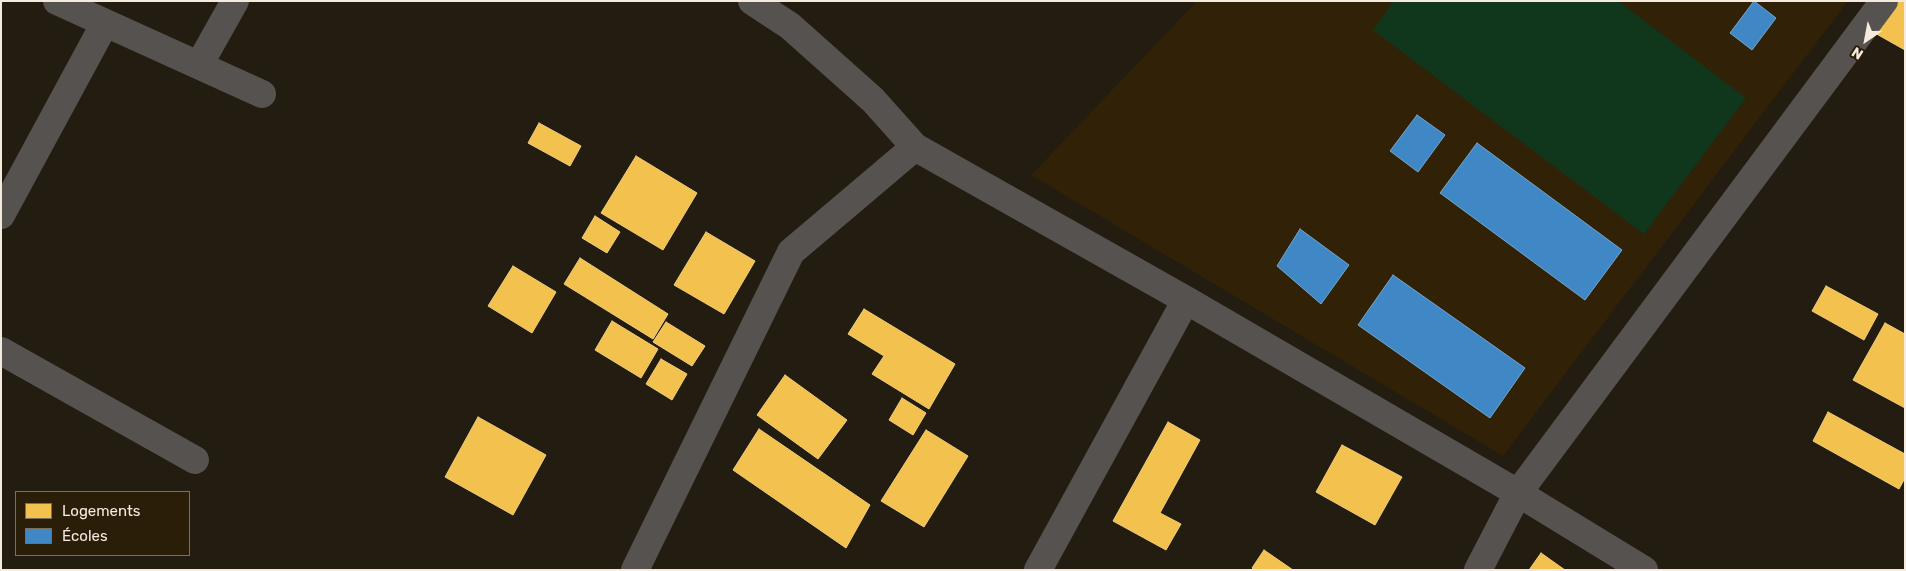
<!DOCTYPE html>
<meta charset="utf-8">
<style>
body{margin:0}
#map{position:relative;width:1906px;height:571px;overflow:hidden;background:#231c11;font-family:Rubik,sans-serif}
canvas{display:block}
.frame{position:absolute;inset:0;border:2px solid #f4ebde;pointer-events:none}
.legend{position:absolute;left:15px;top:491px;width:175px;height:65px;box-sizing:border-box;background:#2b1e09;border:1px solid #7b705e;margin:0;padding:6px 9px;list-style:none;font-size:15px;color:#f4ebde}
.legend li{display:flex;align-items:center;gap:10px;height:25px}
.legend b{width:25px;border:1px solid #7b705e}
.north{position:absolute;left:1841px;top:15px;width:50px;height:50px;-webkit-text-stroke:4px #2b1e09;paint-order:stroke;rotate:213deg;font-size:14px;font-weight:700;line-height:20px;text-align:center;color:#f4ebde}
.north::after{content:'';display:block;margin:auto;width:18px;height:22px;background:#f4ebde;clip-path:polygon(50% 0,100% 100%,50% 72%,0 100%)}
</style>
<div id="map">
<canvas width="1906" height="571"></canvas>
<div class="frame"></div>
<ul class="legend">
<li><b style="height:14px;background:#f2c14e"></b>Logements</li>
<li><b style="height:14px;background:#3f88c5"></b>Écoles</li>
</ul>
<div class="north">N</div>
</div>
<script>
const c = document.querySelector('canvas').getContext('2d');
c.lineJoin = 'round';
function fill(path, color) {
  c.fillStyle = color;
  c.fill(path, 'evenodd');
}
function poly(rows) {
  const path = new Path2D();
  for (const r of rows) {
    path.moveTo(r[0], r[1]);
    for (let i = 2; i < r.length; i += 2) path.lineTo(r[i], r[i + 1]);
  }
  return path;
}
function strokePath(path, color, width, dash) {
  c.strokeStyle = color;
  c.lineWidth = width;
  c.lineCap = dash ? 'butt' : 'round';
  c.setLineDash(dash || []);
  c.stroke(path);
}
const built = poly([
 [1197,1,1848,1,1503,456,1031,175]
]);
const green = poly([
 [1394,1,1618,1,1746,98,1644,234,1373,30]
]);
const homes = poly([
 [1891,1,1905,1,1905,50,1873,32,1891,1],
 [539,123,581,146,570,166,528,143,539,123],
 [636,156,697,193,663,250,601,213,636,156],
 [595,216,620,232,607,253,582,238,595,216],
 [706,232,755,261,724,314,674,285,706,232],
 [580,258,668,314,653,339,564,284,580,258],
 [513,266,556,292,532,333,488,306,513,266],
 [1826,286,1878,314,1864,340,1812,311,1826,286],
 [864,309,955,364,929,409,872,374,884,356,848,334,864,309],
 [612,321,658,349,641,378,595,350,612,321],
 [666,322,705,346,692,366,653,342,666,322],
 [1885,323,1905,334,1905,408,1853,380,1885,323],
 [661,359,687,374,672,400,646,384,661,359],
 [785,375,847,420,818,459,757,415,785,375],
 [902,398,926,413,913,435,889,420,902,398],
 [1828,412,1905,454,1905,478,1899,489,1813,441,1828,412],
 [478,417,546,455,513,515,445,477,478,417],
 [1168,422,1200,440,1160,513,1181,524,1166,550,1113,521,1168,422],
 [759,429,870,505,846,548,733,470,759,429],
 [926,430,968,456,924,527,881,501,926,430],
 [1342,445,1402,477,1375,525,1316,492,1342,445],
 [1264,550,1293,570,1254,570,1252,568,1264,550],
 [1541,553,1565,570,1529,570,1541,553]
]);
const schools = poly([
 [1754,1,1776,18,1752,50,1730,33,1754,1],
 [1417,115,1445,135,1418,172,1390,151,1417,115],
 [1477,143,1622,250,1585,300,1440,193,1477,143],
 [1300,229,1349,265,1321,304,1277,266,1300,229],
 [1393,275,1525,368,1490,418,1358,325,1393,275]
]);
const minor = poly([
 [57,1,262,94],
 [752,1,790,26,873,100,915,147,1186,300,1518,493,1644,570],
 [199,65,235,1],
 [1,215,105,23],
 [1,351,195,460],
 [635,570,791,252,915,147],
 [1038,570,1186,300],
 [1478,570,1518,493,1884,1]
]);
fill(built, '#312107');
fill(green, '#10371c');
fill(homes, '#f2c14e');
strokePath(homes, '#f3ce79', 1);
fill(schools, '#3f88c5');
strokePath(schools, '#75a6cc', 1);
strokePath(minor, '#565250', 28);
</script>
